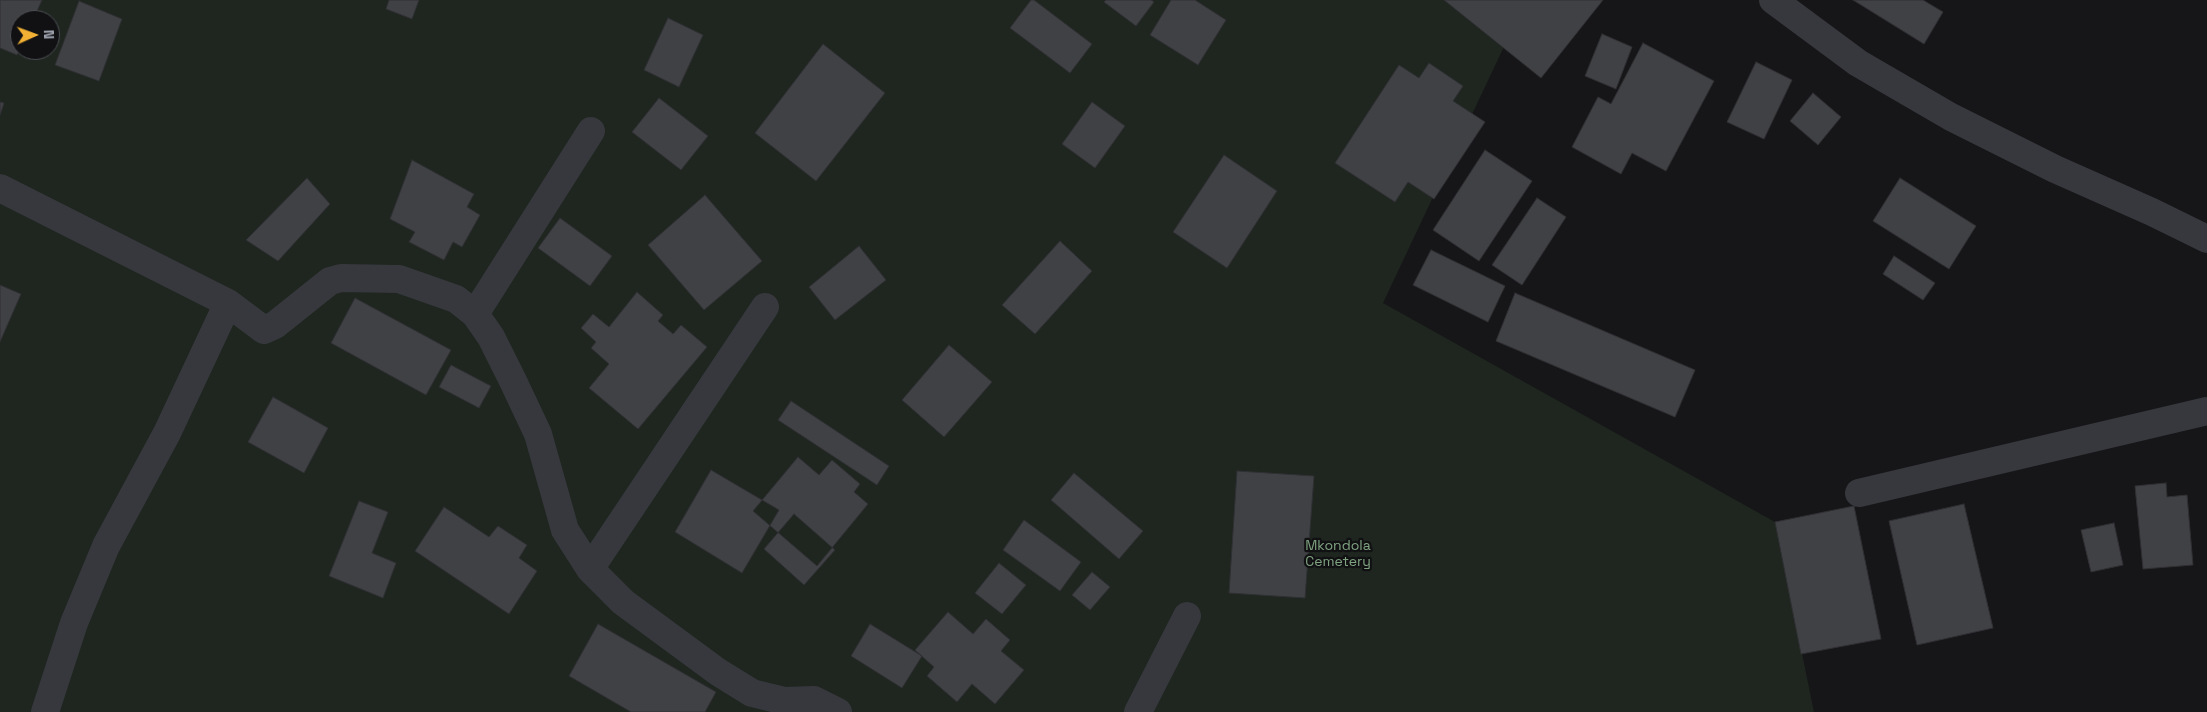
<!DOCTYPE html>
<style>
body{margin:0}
#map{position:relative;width:2207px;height:712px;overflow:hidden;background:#161618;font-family:"Space Grotesk",sans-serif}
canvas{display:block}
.north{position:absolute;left:10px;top:10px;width:50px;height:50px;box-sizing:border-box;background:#111113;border:1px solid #4d4f55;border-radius:50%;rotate:88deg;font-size:14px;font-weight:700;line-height:20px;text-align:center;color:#a8adb8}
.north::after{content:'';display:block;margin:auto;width:18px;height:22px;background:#f2b134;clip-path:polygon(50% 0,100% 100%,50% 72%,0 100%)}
</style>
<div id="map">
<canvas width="2207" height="712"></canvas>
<div class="north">N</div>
</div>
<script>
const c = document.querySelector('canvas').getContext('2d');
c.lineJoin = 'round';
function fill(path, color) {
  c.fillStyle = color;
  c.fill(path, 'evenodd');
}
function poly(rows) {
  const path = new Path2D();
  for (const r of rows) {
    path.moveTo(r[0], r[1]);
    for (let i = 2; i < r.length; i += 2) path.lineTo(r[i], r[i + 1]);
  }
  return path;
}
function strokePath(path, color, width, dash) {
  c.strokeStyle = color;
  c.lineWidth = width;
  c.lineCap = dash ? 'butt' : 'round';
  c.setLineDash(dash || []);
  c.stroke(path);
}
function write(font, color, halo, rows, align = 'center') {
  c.font = font + ' "Space Grotesk",sans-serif';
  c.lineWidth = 4.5;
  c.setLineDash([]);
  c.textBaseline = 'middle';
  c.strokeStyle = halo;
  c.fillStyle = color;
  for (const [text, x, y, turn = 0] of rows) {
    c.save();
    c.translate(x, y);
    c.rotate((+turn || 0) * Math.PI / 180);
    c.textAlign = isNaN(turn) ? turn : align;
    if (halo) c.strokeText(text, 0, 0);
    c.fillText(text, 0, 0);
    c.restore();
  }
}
const green = poly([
 [0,0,1526,0,1383,303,1775,522,1814,712,0,712],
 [20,20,50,20,50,50,20,50]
]);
const building = poly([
 [0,0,42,0,33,20,20,20,20,49,17,55,0,48,0,0],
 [389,0,419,0,412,19,386,9,389,0],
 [1031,0,1034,0,1092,44,1070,73,1010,28,1031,0],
 [1106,0,1151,0,1154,2,1136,26,1104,2,1106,0],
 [1171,0,1195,0,1226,20,1198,65,1150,35,1171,0],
 [1444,0,1603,0,1541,78,1444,0],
 [1853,0,1923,0,1943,12,1924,44,1853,0],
 [79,1,122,19,99,81,55,65,79,1],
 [668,18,703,35,679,87,644,70,668,18],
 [1602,34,1632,47,1616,89,1585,76,1602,34],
 [1643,43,1714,81,1666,171,1632,153,1621,174,1572,147,1598,97,1611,104,1643,43],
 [823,44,885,93,816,181,755,133,823,44],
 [1756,62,1792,80,1764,139,1727,122,1756,62],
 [1429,63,1463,86,1453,101,1485,122,1434,199,1408,182,1395,202,1335,163,1399,65,1419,78,1429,63],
 [1813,93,1841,117,1818,145,1790,121,1813,93],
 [659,98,708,136,681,170,632,132,659,98],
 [0,102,4,103,0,115,0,102],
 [1092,102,1125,126,1095,168,1062,144,1092,102],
 [1485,150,1532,181,1479,261,1433,230,1485,150],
 [1224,155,1277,191,1227,268,1173,232,1224,155],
 [412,160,474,194,467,207,480,215,462,247,453,242,444,260,409,242,415,232,390,219,412,160],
 [307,178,330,204,278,261,246,240,307,178],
 [1900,178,1976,226,1949,269,1873,221,1900,178],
 [705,195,762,261,704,310,648,245,705,195],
 [1537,198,1566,217,1522,285,1492,265,1537,198],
 [560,218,612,256,590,286,538,248,560,218],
 [1060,241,1092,271,1035,334,1002,305,1060,241],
 [859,246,886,280,835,320,809,287,859,246],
 [1431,250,1505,286,1488,322,1413,285,1431,250],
 [1894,256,1935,283,1923,300,1883,274,1894,256],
 [0,285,21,294,0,342,0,285],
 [637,292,663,315,658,321,673,334,681,325,707,347,638,429,589,388,609,364,591,348,596,342,581,328,593,314,609,327,637,292],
 [1515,293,1695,370,1675,417,1496,341,1515,293],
 [355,298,451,350,426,395,331,343,355,298],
 [949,345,992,382,944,437,902,400,949,345],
 [451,365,491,386,479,408,439,387,451,365],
 [273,397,328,428,304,473,248,442,273,397],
 [791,401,889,466,877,485,778,420,791,401],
 [798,457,819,475,832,460,860,484,854,492,868,504,817,566,753,511,798,457],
 [711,470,779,510,742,573,675,532,711,470],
 [1237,471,1314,476,1305,598,1229,593,1237,471],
 [1074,473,1143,531,1119,559,1051,500,1074,473],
 [2166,483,2167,497,2187,495,2193,565,2143,569,2135,486,2166,483],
 [359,501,388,512,372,553,396,563,383,598,329,576,359,501],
 [1964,504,1993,628,1917,645,1889,521,1964,504],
 [1854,506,1881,639,1801,654,1775,522,1854,506],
 [444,507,489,537,498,526,527,545,519,558,537,571,509,614,415,551,444,507],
 [794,514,835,550,804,585,764,549,794,514],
 [1024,520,1081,562,1060,591,1003,550,1024,520],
 [2114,523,2123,565,2091,572,2081,530,2114,523],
 [999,563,1026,585,1002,614,975,593,999,563],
 [1092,572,1110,587,1090,610,1072,595,1092,572],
 [948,612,973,634,986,619,1010,640,1001,651,1024,670,995,704,972,684,957,702,927,676,934,667,915,650,948,612],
 [598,624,716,692,705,712,631,712,569,676,598,624],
 [870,624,922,656,902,688,851,656,870,624]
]);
const minor = poly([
 [1773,0,1858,63,1951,117,2055,169,2152,212,2207,239],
 [0,188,228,303,264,330,275,325,330,281,341,278,399,279,456,299,475,314,491,337,513,381,538,434,565,530,590,569,623,602,718,672,752,693,785,701,814,700,838,712],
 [475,314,591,131],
 [1859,493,2207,411],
 [590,569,765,307],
 [45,712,74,623,106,546,167,433,228,303],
 [1138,712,1187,616]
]);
const parkNames = [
 ["Mkondola",1338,546],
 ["Cemetery",1338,562]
];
fill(green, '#1e261f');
fill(building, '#404145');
strokePath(building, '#303034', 1);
strokePath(minor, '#37383d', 28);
write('14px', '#7fa381', '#111113', parkNames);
</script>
